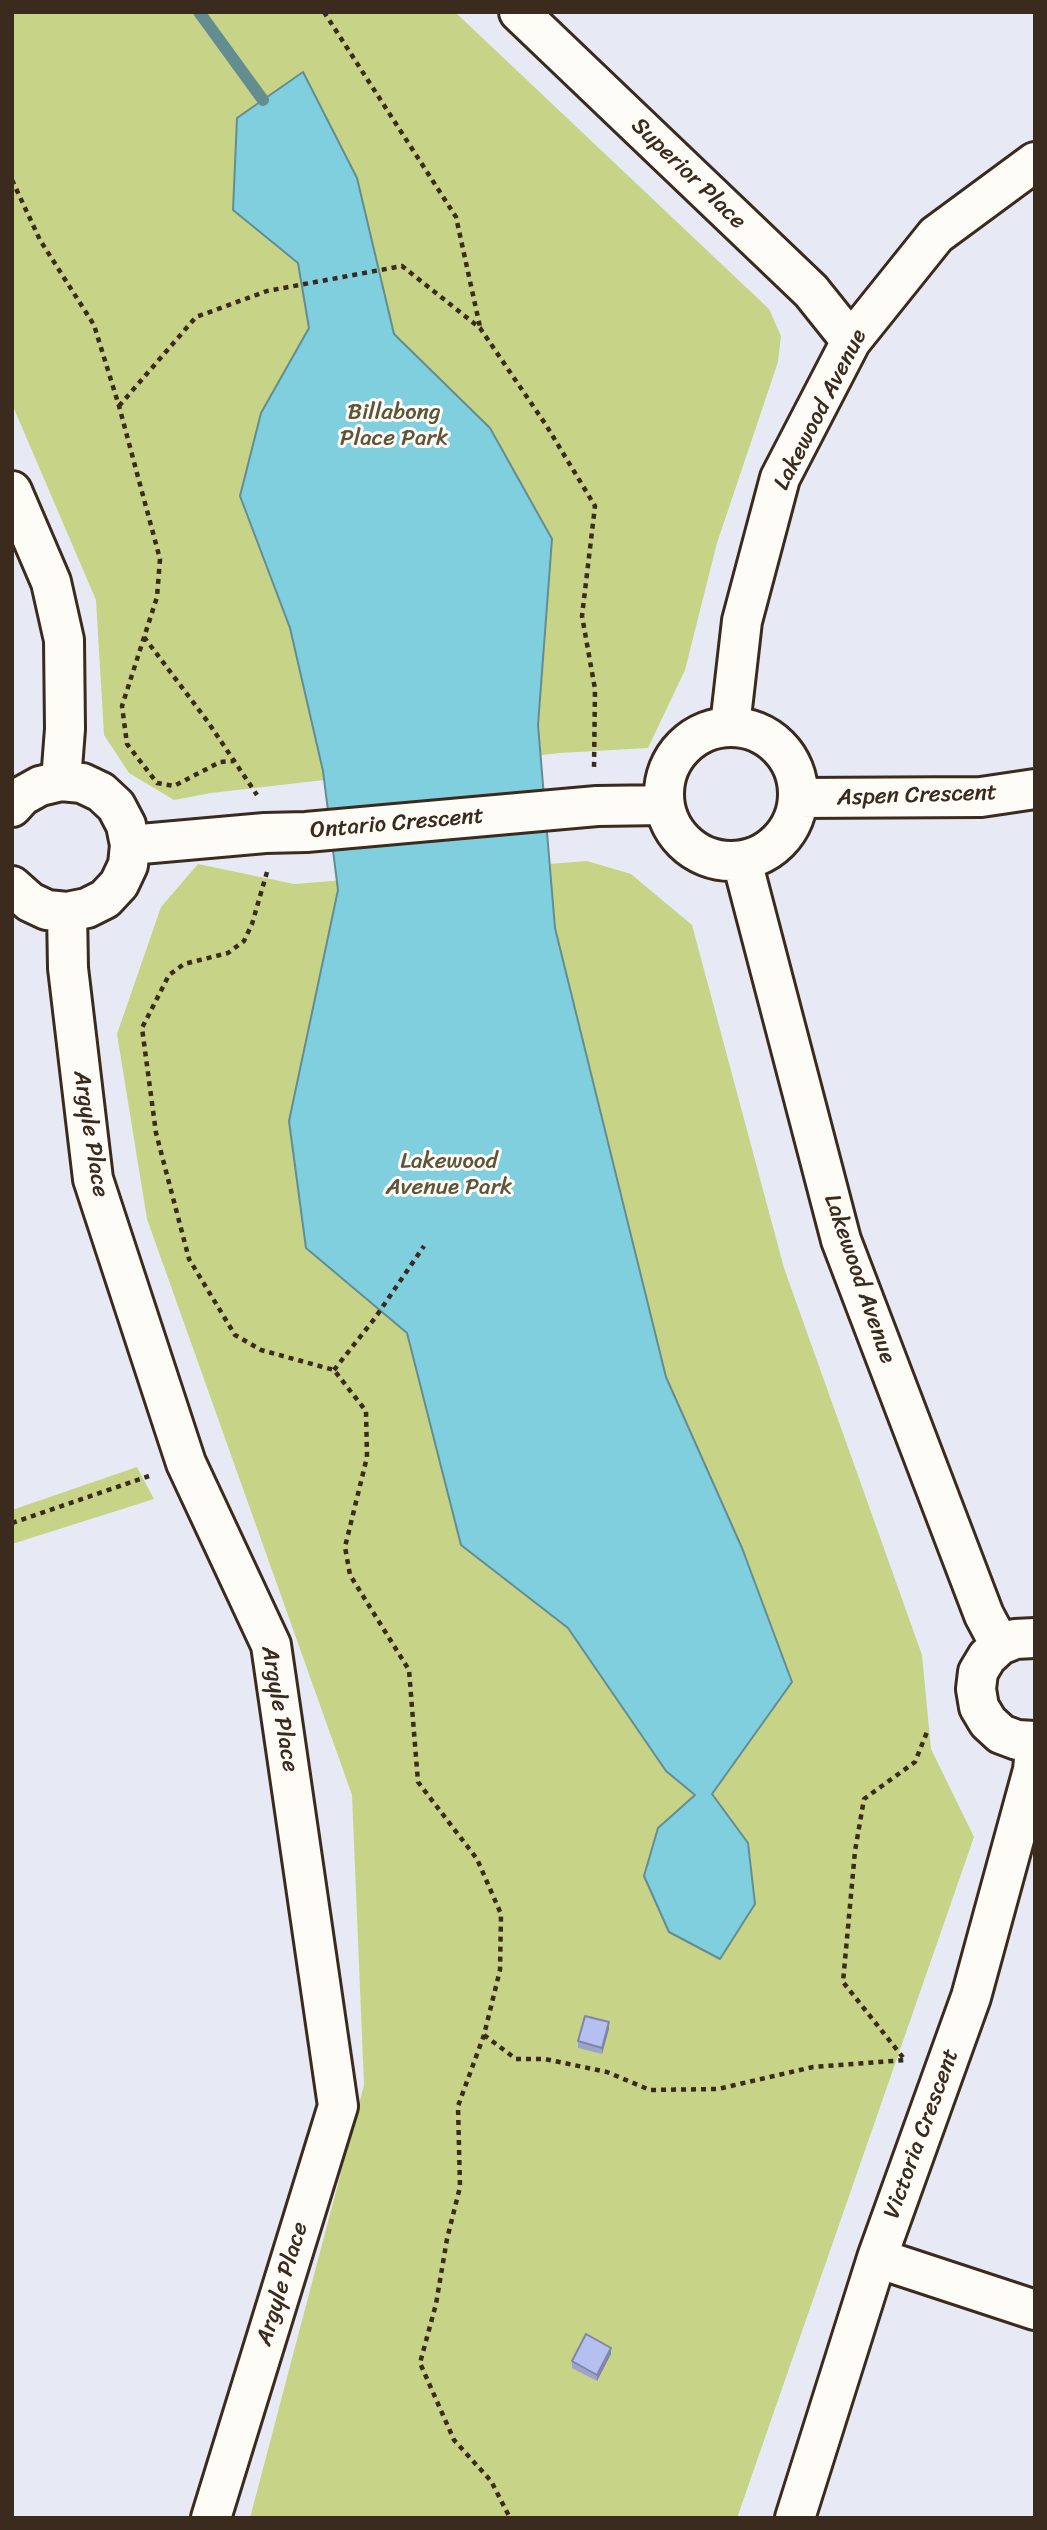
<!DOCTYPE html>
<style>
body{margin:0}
#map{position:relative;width:1047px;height:2530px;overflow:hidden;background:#e7eaf5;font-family:Sriracha,sans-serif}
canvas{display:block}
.frame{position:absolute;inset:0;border:14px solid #3b2a1e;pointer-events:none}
</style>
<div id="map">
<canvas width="1047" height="2530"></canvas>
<div class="frame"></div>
</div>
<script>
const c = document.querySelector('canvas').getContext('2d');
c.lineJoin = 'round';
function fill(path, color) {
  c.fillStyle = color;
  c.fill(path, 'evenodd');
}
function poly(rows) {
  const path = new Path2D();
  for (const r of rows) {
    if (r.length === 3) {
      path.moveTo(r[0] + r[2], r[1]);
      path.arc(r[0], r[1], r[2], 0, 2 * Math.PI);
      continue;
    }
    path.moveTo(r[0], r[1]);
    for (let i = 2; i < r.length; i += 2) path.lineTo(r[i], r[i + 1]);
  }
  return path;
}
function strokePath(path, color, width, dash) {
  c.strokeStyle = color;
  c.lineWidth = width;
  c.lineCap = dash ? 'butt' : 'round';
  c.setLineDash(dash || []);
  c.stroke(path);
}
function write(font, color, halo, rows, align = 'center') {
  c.font = font + ' Sriracha,sans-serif';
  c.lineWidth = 6;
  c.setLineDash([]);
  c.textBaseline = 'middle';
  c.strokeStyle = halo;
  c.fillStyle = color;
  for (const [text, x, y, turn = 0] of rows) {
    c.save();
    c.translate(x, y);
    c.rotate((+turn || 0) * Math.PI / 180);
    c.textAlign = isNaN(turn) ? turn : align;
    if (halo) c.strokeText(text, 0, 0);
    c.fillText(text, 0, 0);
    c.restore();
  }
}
const green = poly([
 [12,12,455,12,769,309,781,336,778,362,717,543,685,670,648,748,560,753,211,793,174,800,129,773,104,735,96,600,12,404],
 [587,861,631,874,692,925,784,1268,922,1655,931,1749,974,1837,737,2518,250,2518,364,2085,352,1795,147,1219,117,1034,161,907,198,864,294,884],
 [137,1467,154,1499,12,1544,12,1510]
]);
const water = poly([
 [303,72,357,178,394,334,490,428,552,539,538,725,555,928,666,1377,742,1548,792,1682,712,1794,748,1843,755,1904,720,1959,669,1932,644,1876,658,1828,695,1795,666,1771,568,1628,461,1545,407,1333,306,1248,289,1121,338,890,323,771,290,628,240,496,261,413,309,328,298,263,233,210,237,118,303,72]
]);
const stream = poly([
 [199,12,263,100]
]);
const path = poly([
 [324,12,456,217,480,327],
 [12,180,40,240,94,325,119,406,160,559,157,597,122,706,127,744,157,783,174,786,220,762,234,761],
 [119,406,196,317,267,291,402,266,480,328,546,425,595,506,582,616,595,689,594,768],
 [144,637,208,722,257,795],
 [267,872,252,924,244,941,228,953,184,964,169,975,142,1028,156,1133,189,1259,235,1335,261,1350,334,1370,366,1411,367,1457,345,1547,350,1575,409,1670,418,1782,477,1859,501,1914,500,1970,484,2035,458,2106,460,2187,447,2239,436,2304,420,2363,454,2440,491,2481,510,2518],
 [334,1370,375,1318,424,1246],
 [12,1523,149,1476],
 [484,2035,516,2059,545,2059,607,2072,650,2090,718,2089,813,2067,905,2060,843,1982,855,1851,864,1799,915,1762,927,1732]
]);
const street = poly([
 [519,12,811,291,851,341],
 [12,491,51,582,64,640,65,729,61,781],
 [730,726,742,621,780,478,851,341,936,235,1035,162],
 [731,794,67],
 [798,798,981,797,1035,789],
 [12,807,22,796,40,786,61,781,82,783,101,792,116,806,126,825,130,845,128,865,119,884,105,899,87,908,67,912,47,910,30,902,12,886],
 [130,845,265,833,306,832,597,806,664,805],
 [742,861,841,1240,984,1615,1000,1645],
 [67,912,68,968,93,1179,186,1463,271,1645,338,2106,211,2518],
 [1035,1638,1015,1639,1000,1645,987,1657,978,1672,976,1689,979,1707,988,1722,1001,1734,1017,1740,1035,1741],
 [877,2258,1035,2310],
 [795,2518,877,2258,971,1997,1033,1770,1035,1748]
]);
const wall = poly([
 [609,2029,602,2054,578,2048,578,2041],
 [611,2354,597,2381,572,2368,572,2361]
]);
const shadedWall = poly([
 [609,2022,609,2029,602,2054,602,2048],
 [611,2348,611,2354,597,2381,597,2375]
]);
const building = poly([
 [585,2016,609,2022,602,2048,578,2041,585,2016],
 [586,2334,611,2348,597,2375,572,2361,586,2334]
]);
const streetNames = [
 ["Superior Place",688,174,44],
 ["Lakewood Avenue",821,410,-63],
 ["Aspen Crescent",917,796,-2],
 ["Ontario Crescent",397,824,-5],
 ["Argyle Place",90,1134,81],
 ["Lakewood Avenue",859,1279,71],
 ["Argyle Place",279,1709,80],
 ["Victoria Crescent",922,2134,-70],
 ["Argyle Place",283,2284,-73]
];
const parkNames = [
 ["Billabong",394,413],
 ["Place Park",394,439],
 ["Lakewood",449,1162],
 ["Avenue Park",449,1188]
];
fill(green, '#c7d386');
fill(water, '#80cfde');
strokePath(water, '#648d91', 2);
strokePath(stream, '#648d91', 12);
strokePath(street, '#3b2a1e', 44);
strokePath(path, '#3b2a1e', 4.5, [5, 5]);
strokePath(street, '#fdfcf7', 38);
fill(wall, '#9ca4ce');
fill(shadedWall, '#7f86a8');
fill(building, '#b5bff0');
strokePath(building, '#7f86a8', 2);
write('23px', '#3b2a1e', '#fdfcf7', streetNames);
write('23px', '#5e5438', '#fdfcf7', parkNames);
</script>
